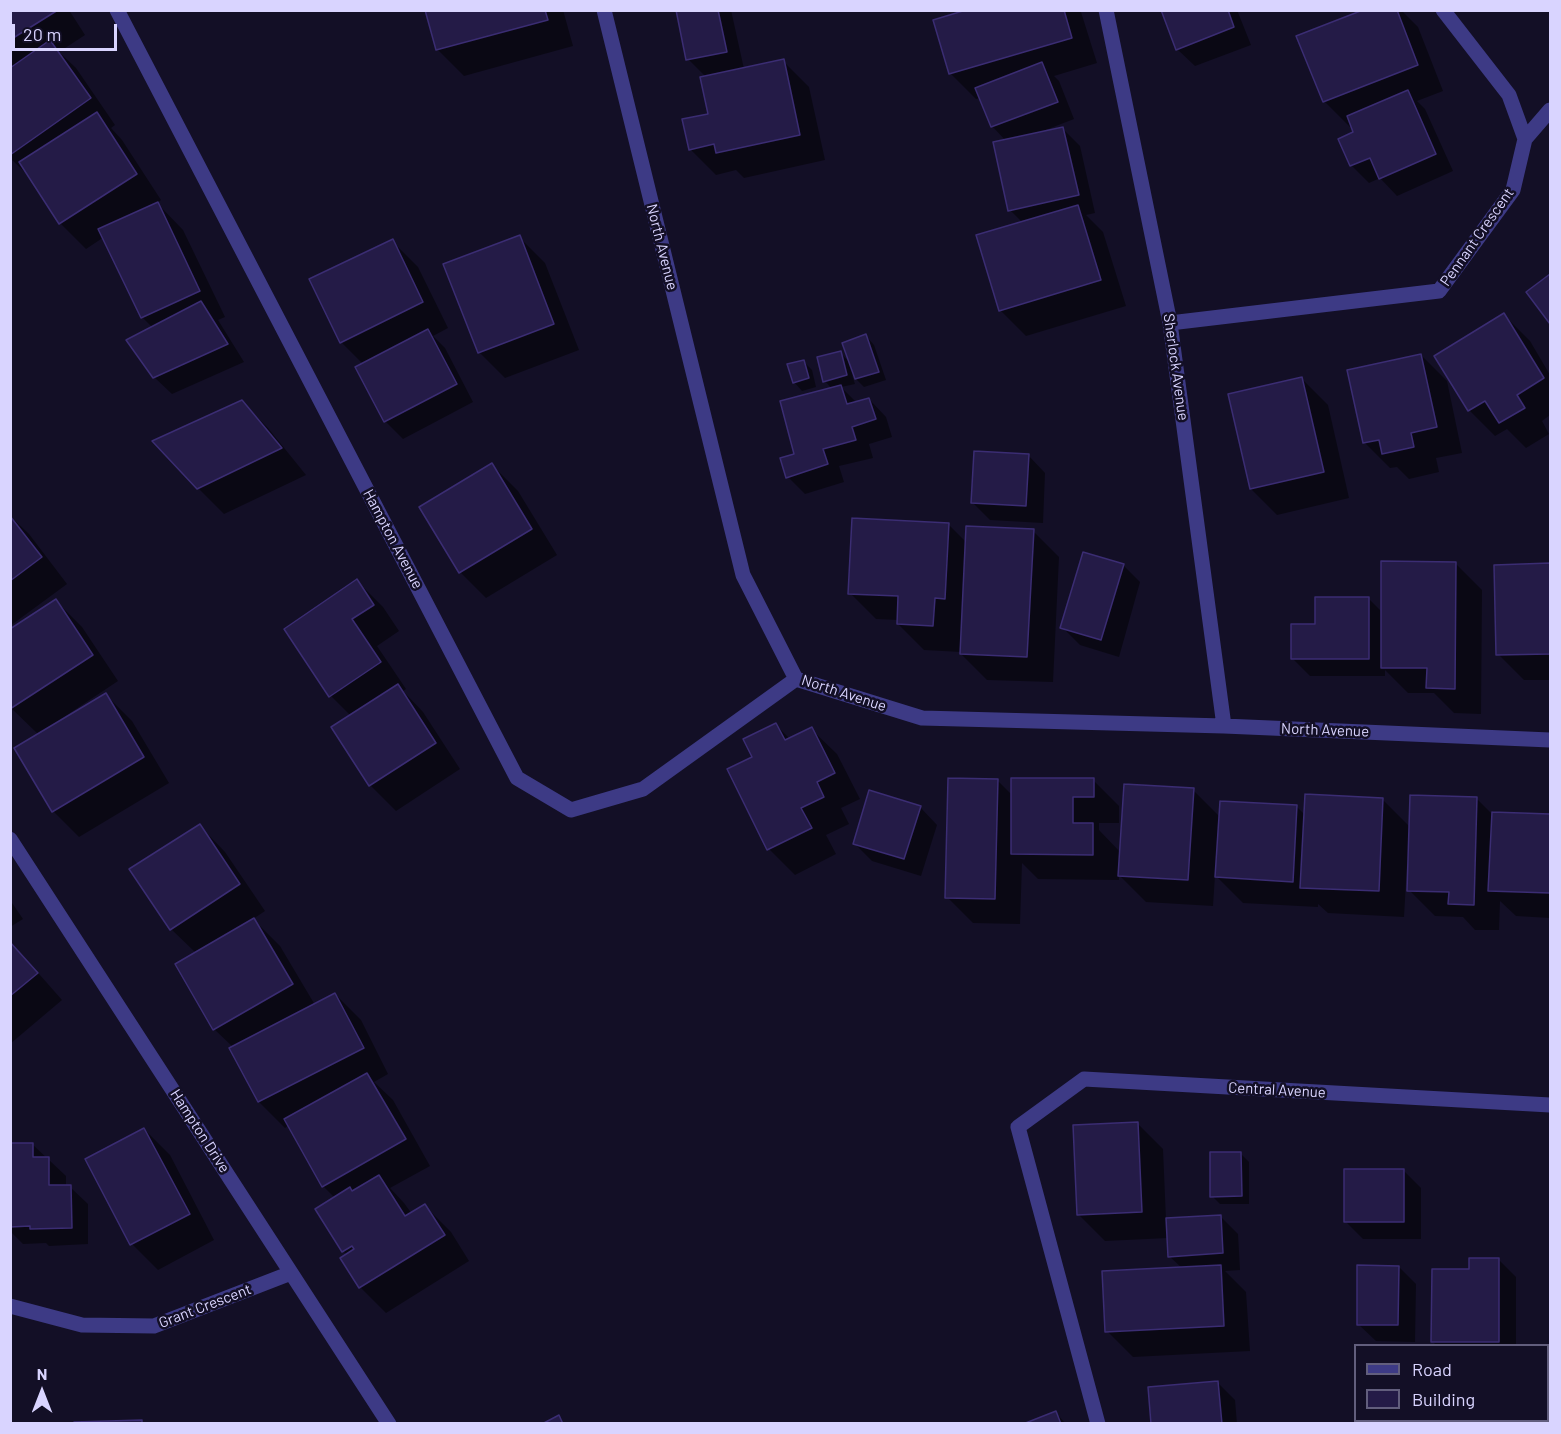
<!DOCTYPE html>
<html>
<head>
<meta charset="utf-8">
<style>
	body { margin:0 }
	#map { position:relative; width:1561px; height:1434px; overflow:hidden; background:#130f26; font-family:Barlow,sans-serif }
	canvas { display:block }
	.frame { position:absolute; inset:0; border:12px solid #d9d4ff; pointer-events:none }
	.legend { position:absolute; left:1354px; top:1344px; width:195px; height:78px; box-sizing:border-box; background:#130f26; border:2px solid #625e7d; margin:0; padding:8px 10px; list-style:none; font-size:18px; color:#d9d4ff }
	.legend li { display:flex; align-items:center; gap:12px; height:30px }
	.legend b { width:30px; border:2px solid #625e7d }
	.north { position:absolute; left:12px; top:1362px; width:60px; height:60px; -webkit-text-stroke:4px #130f26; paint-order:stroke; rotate:0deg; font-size:16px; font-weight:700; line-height:24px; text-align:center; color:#d9d4ff }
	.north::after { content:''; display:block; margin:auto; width:21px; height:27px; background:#d9d4ff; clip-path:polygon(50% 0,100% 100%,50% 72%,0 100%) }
	.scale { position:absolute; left:12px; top:24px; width:105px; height:27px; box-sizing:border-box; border:3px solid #d9d4ff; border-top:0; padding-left:8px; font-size:18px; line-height:21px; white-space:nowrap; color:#d9d4ff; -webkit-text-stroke:4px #130f26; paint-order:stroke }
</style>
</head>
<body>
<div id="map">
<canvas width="1561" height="1434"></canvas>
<div class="frame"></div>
<ul class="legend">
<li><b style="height:8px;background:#3d3a85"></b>Road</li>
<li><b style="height:16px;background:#241b47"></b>Building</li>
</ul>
<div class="north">N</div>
<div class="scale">20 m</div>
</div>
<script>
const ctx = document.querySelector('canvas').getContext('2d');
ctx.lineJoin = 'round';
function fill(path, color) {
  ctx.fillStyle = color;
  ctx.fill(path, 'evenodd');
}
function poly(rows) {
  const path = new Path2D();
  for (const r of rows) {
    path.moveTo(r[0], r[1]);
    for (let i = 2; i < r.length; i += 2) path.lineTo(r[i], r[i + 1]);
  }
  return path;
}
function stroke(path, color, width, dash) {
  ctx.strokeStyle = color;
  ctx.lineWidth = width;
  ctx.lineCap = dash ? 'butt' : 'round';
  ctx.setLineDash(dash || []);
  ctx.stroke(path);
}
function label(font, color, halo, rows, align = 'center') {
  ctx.font = font + ' Barlow,sans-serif';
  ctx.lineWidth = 5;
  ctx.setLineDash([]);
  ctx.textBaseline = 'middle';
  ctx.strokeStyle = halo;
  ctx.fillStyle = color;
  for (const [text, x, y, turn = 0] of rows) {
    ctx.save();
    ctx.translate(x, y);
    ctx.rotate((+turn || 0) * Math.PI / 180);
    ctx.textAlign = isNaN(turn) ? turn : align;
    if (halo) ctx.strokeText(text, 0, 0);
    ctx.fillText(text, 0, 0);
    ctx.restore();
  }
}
fill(poly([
	[10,10,69,10,85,35,59,52,76,68,115,125,111,128,122,140,161,200,157,203,183,230,225,317,218,320,244,362,172,394,154,377,153,328,142,317,104,237,86,249,60,223,31,178,10,158],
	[427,10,563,10,573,46,464,76,438,50],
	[677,10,731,10,744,69,783,61,809,87,825,160,744,178,736,170,716,175,690,149,710,115,706,77,688,59],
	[972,10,1080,10,1081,12,1097,63,1054,76,1059,81,1074,119,1043,131,1043,133,1063,129,1080,146,1095,213,1086,215,1103,232,1126,306,1026,336,1000,310,1023,223,1010,210,1006,141,992,126,981,98,976,99,950,73],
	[1162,10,1237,10,1251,45,1195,66,1177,49],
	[1367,10,1401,10,1418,27,1443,91,1417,101,1425,109,1453,171,1397,196,1380,178,1369,183,1351,165,1355,132,1353,126,1350,127,1324,101],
	[519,237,545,263,579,350,505,378,479,352],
	[392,241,418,267,448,328,433,336,445,348,473,402,403,439,385,421,357,367,363,364,341,342],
	[1550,276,1550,322,1528,293],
	[1504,315,1530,341,1550,375,1550,415,1542,421,1549,434,1526,448,1507,429,1495,436,1469,410],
	[866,336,874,345,886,380,864,387,852,375,855,384,841,387,857,403,869,399,886,417,892,437,869,444,873,458,839,466,844,482,805,494,788,477,796,455,832,389,825,381,840,353,851,363],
	[1421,355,1447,381,1462,453,1436,458,1439,472,1409,479,1397,467,1390,468,1364,442],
	[803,361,812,370,816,387,802,391,794,382],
	[1302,379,1328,405,1349,498,1277,515,1251,489],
	[242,402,268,428,306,475,224,514,198,488],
	[1028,455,1045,473,1043,523,990,520,973,503],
	[492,465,518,491,557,555,486,598,460,572],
	[10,516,29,534,67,584,10,626],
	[948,524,967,543,1033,531,1059,557,1053,682,987,680,961,654,961,652,924,650,898,624,898,620,876,619,850,593],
	[1456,564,1482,590,1481,714,1454,713,1434,693,1408,693,1385,670,1385,676,1310,676,1293,659,1368,598,1383,613],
	[1123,565,1140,582,1119,657,1080,645,1062,627],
	[1550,565,1550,680,1524,680,1498,654,1496,566],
	[357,581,383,607,399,631,377,646,406,689,403,691,423,712,460,769,396,811,370,785,351,716,331,696],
	[56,601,82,627,118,681,52,725,53,727,106,695,132,721,169,783,79,837,53,811,39,735,10,707],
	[775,724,790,739,811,729,837,754,860,799,841,808,849,824,826,835,836,854,795,875,769,849,754,758],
	[997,780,1013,796,1093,780,1119,806,1119,823,1099,823,1099,830,1121,853,1193,790,1220,817,1296,806,1305,815,1382,799,1411,828,1476,798,1492,814,1550,816,1550,918,1516,916,1500,901,1499,930,1475,930,1463,917,1435,916,1409,890,1409,864,1407,864,1404,917,1328,913,1318,904,1318,907,1243,903,1215,875,1213,906,1146,902,1119,875,1119,880,1038,879,1022,863,1020,924,973,923,947,897],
	[920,807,937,825,921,876,872,861,855,844],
	[200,826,225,852,265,911,253,919,280,946,315,1005,335,994,361,1020,388,1074,374,1082,393,1100,430,1166,390,1188,404,1203,412,1214,425,1206,451,1232,469,1261,386,1313,360,1287,347,1255,343,1251,335,1198,323,1186,289,1125,285,1128,259,1102,231,1048,233,1047,214,1029,196,953,171,929],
	[10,900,23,919,10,927],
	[10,941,62,1000,10,1044],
	[1137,1123,1163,1149,1166,1220,1220,1216,1238,1234,1240,1270,1225,1271,1246,1292,1250,1351,1133,1357,1107,1331,1182,1268,1169,1256,1168,1238,1105,1241,1079,1215],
	[144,1129,170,1155,214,1240,158,1270,132,1244,87,1159],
	[32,1144,66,1176,66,1187,70,1187,88,1204,88,1244,49,1246,46,1243,23,1244,10,1231,10,1145],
	[1240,1153,1249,1162,1249,1204,1220,1204,1212,1196],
	[1404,1171,1421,1188,1421,1239,1363,1239,1345,1221],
	[1498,1259,1516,1277,1516,1346,1437,1346,1433,1342],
	[1399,1267,1416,1284,1415,1342,1376,1341,1358,1324],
	[1218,1383,1235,1400,1237,1424,1152,1424],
	[1056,1413,1066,1424,1027,1424],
	[1370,1420,1407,1420,1410,1424,1369,1424]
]), '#0007');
const building = poly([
	[10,10,58,10,10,40,10,10],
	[425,10,545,10,548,20,436,50,425,10],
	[676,10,718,10,727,52,686,60,676,10],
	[966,10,1064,10,1072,38,949,74,933,20,966,10],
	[1161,10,1228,10,1234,27,1176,50,1161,10],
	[1363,10,1397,10,1418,65,1323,102,1296,36,1363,10],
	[50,40,91,98,10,155,10,68,50,40],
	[784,59,800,135,716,153,714,144,689,150,682,119,708,114,700,77,784,59],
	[1042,62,1058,102,991,127,975,88,1042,62],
	[1408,90,1436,154,1379,179,1370,158,1350,166,1338,139,1353,132,1347,116,1408,90],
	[97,112,137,174,59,224,19,162,97,112],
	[1063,127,1079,195,1008,211,993,142,1063,127],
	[158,202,200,291,141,318,98,229,158,202],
	[1078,205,1101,280,999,311,976,235,1078,205],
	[520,235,554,324,478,353,443,264,520,235],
	[393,239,423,302,340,343,309,279,393,239],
	[1550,274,1550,324,1526,292,1550,274],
	[201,301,228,344,153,378,126,340,201,301],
	[1504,313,1544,378,1517,395,1525,408,1499,423,1485,401,1468,411,1434,356,1504,313],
	[428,329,457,384,384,422,355,367,428,329],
	[866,334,879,372,855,379,842,343,866,334],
	[841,351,847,375,823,382,817,357,841,351],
	[1421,354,1437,427,1411,433,1414,447,1382,454,1379,440,1363,443,1347,370,1421,354],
	[804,360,809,378,793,383,787,364,804,360],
	[1302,377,1324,472,1250,489,1228,394,1302,377],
	[841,385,847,404,869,398,876,419,852,427,856,440,823,449,828,464,786,478,780,458,794,454,780,401,841,385],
	[242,400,282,448,197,489,152,441,242,400],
	[974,451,1029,454,1026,506,971,503,974,451],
	[492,463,532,529,459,573,419,507,492,463],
	[10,516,42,557,10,581,10,516],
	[852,518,949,523,945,599,935,598,933,626,897,624,898,596,848,594,852,518],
	[966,526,1034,529,1027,657,960,654,966,526],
	[1083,552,1124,564,1101,640,1060,628,1083,552],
	[1381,561,1456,562,1455,689,1426,688,1427,668,1381,668,1381,561],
	[1550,563,1550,654,1496,655,1494,565,1550,563],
	[357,579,374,605,352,619,381,662,329,697,284,629,357,579],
	[1315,597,1369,597,1369,659,1291,659,1291,624,1315,624,1315,597],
	[56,599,93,655,10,709,10,629,56,599],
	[398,684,436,743,369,786,331,727,398,684],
	[106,693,144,757,52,812,14,748,106,693],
	[776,723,785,740,812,727,835,773,817,782,824,797,801,808,812,828,767,850,727,769,752,757,743,739,776,723],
	[948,778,998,779,995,899,945,898,948,778],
	[1011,778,1094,778,1094,797,1073,797,1073,823,1093,823,1093,855,1011,854,1011,778],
	[1124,784,1194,788,1188,880,1118,876,1124,784],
	[869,790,921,806,904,859,853,844,869,790],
	[1305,794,1383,798,1379,891,1300,888,1305,794],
	[1410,795,1477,797,1474,905,1448,904,1449,892,1407,891,1410,795],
	[1220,801,1297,805,1293,882,1215,877,1220,801],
	[1492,812,1550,814,1550,893,1488,891,1492,812],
	[200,824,240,884,170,930,129,869,200,824],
	[254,918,293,984,213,1030,175,964,254,918],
	[10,942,38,973,10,996,10,942],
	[335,993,364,1048,258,1102,229,1048,335,993],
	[367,1073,406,1139,322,1187,284,1119,367,1073],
	[1138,1122,1142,1212,1077,1215,1073,1125,1138,1122],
	[144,1128,190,1214,130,1245,85,1159,144,1128],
	[10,1143,33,1143,33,1157,49,1157,49,1185,71,1185,72,1228,30,1229,30,1226,10,1227,10,1143],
	[1210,1152,1241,1152,1242,1196,1210,1197,1210,1152],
	[1344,1169,1404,1169,1404,1222,1344,1222,1344,1169],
	[379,1175,405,1216,425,1204,445,1235,359,1288,340,1258,354,1249,352,1246,342,1252,315,1209,350,1187,352,1191,379,1175],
	[1221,1215,1223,1253,1168,1257,1166,1218,1221,1215],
	[1469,1258,1499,1258,1499,1342,1431,1342,1432,1269,1469,1269,1469,1258],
	[1221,1265,1224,1326,1105,1332,1102,1271,1221,1265],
	[1357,1265,1399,1266,1398,1325,1357,1325,1357,1265],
	[1218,1381,1222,1424,1151,1424,1148,1387,1218,1381],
	[1056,1411,1061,1424,1023,1424,1056,1411],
	[559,1415,563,1424,542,1424,559,1415],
	[142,1420,142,1424,74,1424,74,1422,142,1420],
	[1368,1420,1398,1420,1398,1424,1367,1424,1368,1420]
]);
fill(building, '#241b47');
stroke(building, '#3b2d73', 1.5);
stroke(poly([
	[117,10,517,778,571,810,643,789,796,679],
	[604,10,743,575,796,679,922,718,1224,726,1550,740],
	[1106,10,1170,323,1224,726],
	[1525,139,1550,110],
	[1170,323,1439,291,1513,190,1525,139,1509,95,1443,10],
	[10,839,389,1424],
	[10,1306,82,1325,154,1326,291,1273],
	[1098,1424,1018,1127,1084,1079,1550,1105]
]), '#3d3a85', 15);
label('15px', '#d9d4ff', '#130f26', [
	["Pennant Crescent",1477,237,-55],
	["North Avenue",662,247,76],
	["Sherlock Avenue",1176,367,82],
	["Hampton Avenue",393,539,62],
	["North Avenue",844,693,18],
	["North Avenue",1325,730,2],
	["Central Avenue",1277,1090,3],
	["Hampton Drive",200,1131,57],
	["Grant Crescent",205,1306,-21]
]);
</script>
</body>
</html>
